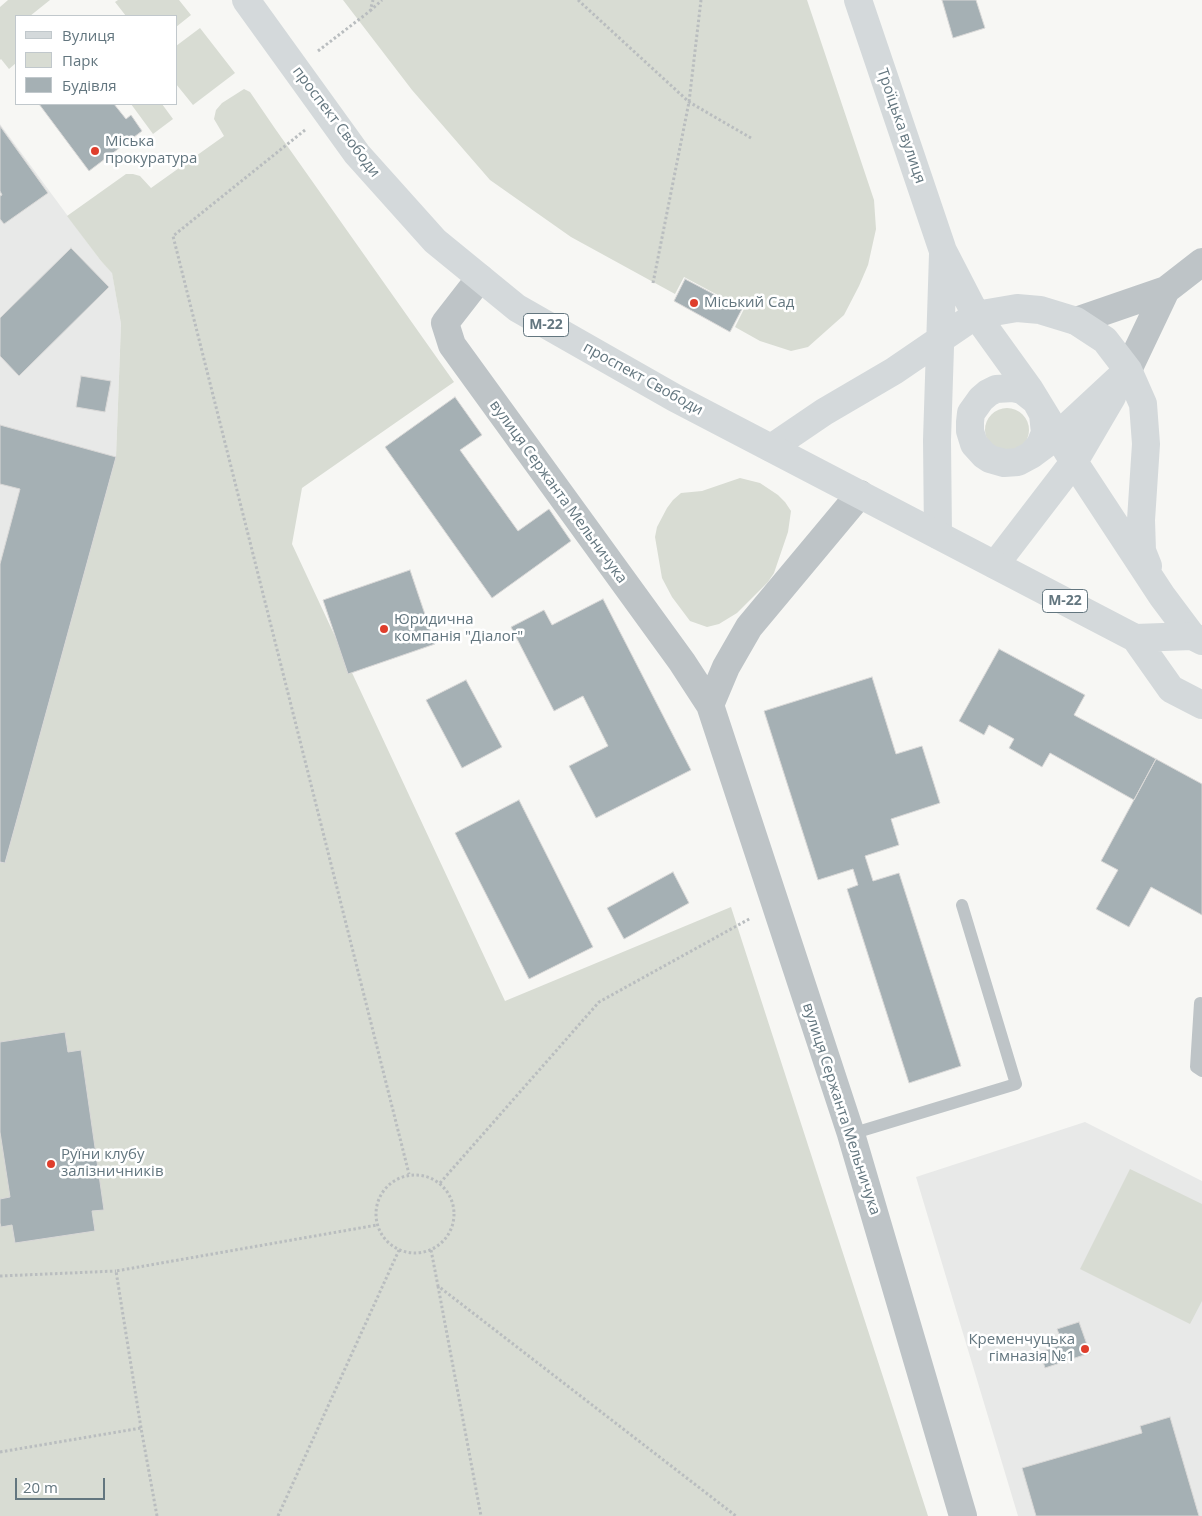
<!DOCTYPE html>
<html>
<head>
<meta charset="utf-8">
<style>
	body { margin:0 }
	#map { position:relative; width:1202px; height:1516px; overflow:hidden; background:#f7f7f4; font-family:"Open Sans",sans-serif }
	canvas { display:block }
	.legend { position:absolute; left:15px; top:15px; width:162px; height:90px; box-sizing:border-box; background:#fff; border:1px solid #c1c8cc; margin:0; padding:6px 9px; list-style:none; font-size:15px; color:#63767f }
	.legend li { display:flex; align-items:center; gap:10px; height:25px }
	.legend b { width:25px; border:1px solid #c1c8cc }
	.scale { position:absolute; left:15px; top:1478px; width:90px; height:22px; box-sizing:border-box; border:2px solid #63767f; border-top:0; padding-left:6px; font-size:15px; line-height:18px; white-space:nowrap; color:#63767f; -webkit-text-stroke:4px #fff; paint-order:stroke }
</style>
</head>
<body>
<div id="map">
<canvas width="1202" height="1516"></canvas>
<ul class="legend">
<li><b style="height:6px;background:#d4d9db"></b>Вулиця</li>
<li><b style="height:14px;background:#d8dcd3"></b>Парк</li>
<li><b style="height:14px;background:#a5b0b4"></b>Будівля</li>
</ul>
<div class="scale">20 m</div>
</div>
<script>
const ctx = document.querySelector('canvas').getContext('2d');
ctx.lineJoin = 'round';
function fill(path, color) {
  ctx.fillStyle = color;
  ctx.fill(path, 'evenodd');
}
function poly(rows) {
  const path = new Path2D();
  for (const r of rows) {
    if (r.length === 3) {
      path.moveTo(r[0] + r[2], r[1]);
      path.arc(r[0], r[1], r[2], 0, 2 * Math.PI);
      continue;
    }
    path.moveTo(r[0], r[1]);
    for (let i = 2; i < r.length; i += 2) path.lineTo(r[i], r[i + 1]);
  }
  return path;
}
function stroke(path, color, width, dash) {
  ctx.strokeStyle = color;
  ctx.lineWidth = width;
  ctx.lineCap = dash ? 'butt' : 'round';
  ctx.setLineDash(dash || []);
  ctx.stroke(path);
}
function label(font, color, halo, rows, align = 'center') {
  ctx.font = font + ' "Open Sans",sans-serif';
  ctx.lineWidth = 5;
  ctx.setLineDash([]);
  ctx.textBaseline = 'middle';
  ctx.strokeStyle = halo;
  ctx.fillStyle = color;
  for (const [text, x, y, turn = 0] of rows) {
    ctx.save();
    ctx.translate(x, y);
    ctx.rotate((+turn || 0) * Math.PI / 180);
    ctx.textAlign = isNaN(turn) ? turn : align;
    if (halo) ctx.strokeText(text, 0, 0);
    ctx.fillText(text, 0, 0);
    ctx.restore();
  }
}
fill(poly([
	[0,124,101,261,112,272,121,324,116,457,5,863,0,863],
	[1085,1122,1202,1181,1202,1516,1018,1516,916,1177]
]), '#e8e9e8');
fill(poly([
	[8,0,50,0,30,16,16,16,16,63,9,69,1,59,0,60,0,7],
	[118,0,179,0,191,15,176,27,176,16,126,16,115,2],
	[343,0,807,0,874,200,876,229,868,265,859,286,844,315,808,347,791,351,760,341,735,327,744,309,684,277,675,294,571,237,490,180,412,90],
	[200,28,235,73,193,105,176,84,176,46],
	[244,89,250,92,276,130,454,382,302,488,292,544,505,1001,731,907,928,1516,0,1516,0,863,5,863,116,457,121,324,112,273,101,261,67,216,126,174,133,174,140,176,151,188,224,136,214,119,216,110,222,103],
	[131,104,162,104,173,119,153,134],
	[1007,430,22],
	[740,478,760,483,778,495,785,502,791,511,788,532,774,573,768,582,737,613,719,624,707,627,690,621,672,597,662,578,655,537,657,527,667,508,673,500,681,493,702,491],
	[1130,1169,1202,1204,1202,1301,1190,1324,1080,1269]
]), '#d8dcd3');
const building = poly([
	[942,0,976,0,985,28,953,38,942,0],
	[39,104,114,104,126,119,131,115,142,131,89,171,39,104],
	[0,126,48,193,4,224,0,219,0,196,2,195,0,191,0,126],
	[71,248,109,287,19,376,0,356,0,318,71,248],
	[685,279,742,309,730,332,674,301,685,279],
	[81,376,111,381,105,412,76,407,81,376],
	[455,397,482,435,460,450,518,531,549,509,571,541,492,598,385,447,455,397],
	[0,425,116,457,5,863,0,862,0,564,20,489,0,484,0,425],
	[410,570,435,644,348,674,323,600,410,570],
	[603,599,691,770,596,818,569,766,608,746,583,696,554,711,511,627,544,610,552,625,603,599],
	[999,649,1085,695,1074,715,1156,759,1134,800,1050,753,1042,767,1009,748,1014,739,989,725,984,735,959,721,999,649],
	[872,677,896,754,922,746,940,803,891,819,899,845,865,856,873,881,899,873,961,1066,909,1083,847,889,858,885,853,869,818,880,764,711,872,677],
	[466,680,502,747,462,768,426,700,466,680],
	[1156,759,1202,784,1202,915,1151,887,1129,927,1096,909,1118,870,1101,861,1156,759],
	[519,800,593,947,529,979,455,833,519,800],
	[673,872,689,903,624,939,607,908,673,872],
	[65,1032,68,1052,81,1050,104,1210,92,1211,95,1231,15,1243,12,1225,1,1227,0,1223,0,1199,10,1197,0,1132,0,1042,65,1032],
	[1079,1322,1090,1353,1045,1368,1040,1352,1063,1344,1057,1329,1079,1322],
	[1170,1417,1199,1516,1036,1516,1022,1468,1142,1433,1140,1426,1170,1417]
]);
fill(building, '#a5b0b4');
stroke(building, '#d9d8d7', 1);
stroke(poly([
	[578,0,689,102,751,138],
	[370,11,382,0],
	[318,51,370,11,373,0],
	[305,130,173,236,409,1174],
	[653,283,689,102,701,0],
	[415,1214,39],
	[440,1183,599,1002,751,918],
	[431,1250,438,1286,736,1516],
	[0,1276,116,1271],
	[438,1286,481,1516],
	[141,1428,116,1271,377,1225],
	[0,1452,141,1428,157,1516],
	[278,1516,399,1250]
]), '#b9bdbf', 3, [2.5, 2.5]);
stroke(poly([
	[1200,1003,1196,1067,1202,1071],
	[851,1134,1016,1084,962,905]
]), '#bec4c7', 12);
stroke(poly([
	[480,278,445,323,452,345,682,662,710,705,851,1134,963,1516],
	[1076,321,1166,290,1202,262],
	[1128,370,1166,290],
	[710,705,726,667,749,627,860,494]
]), '#bec4c7', 28);
stroke(poly([
	[858,0,943,251,976,315,1030,390,1074,462,1162,596,1192,636],
	[771,448,824,412,894,371,976,315,1017,308,1040,310,1076,321,1105,340,1128,370,1143,404,1146,444,1141,520,1142,551,1148,566],
	[1031,455,1040,445,1045,433,1043,414,1036,401,1022,390,1013,388,996,389,988,393,981,399,971,413,970,422,970,431,974,444,984,455,990,459,1004,463,1018,462,1031,455,1058,435,1128,370],
	[938,535,937,440,943,254],
	[995,565,1074,462,1112,397]
]), '#d4d9db', 28);
stroke(poly([
	[246,0,357,154,435,241,517,308,675,398,1135,638,1171,689,1202,705],
	[1135,638,1192,636,1202,641]
]), '#d4d9db', 28);
for (const [x, y, r, color] of [
	[95,151,5,"#df3e2c"],
	[694,303,5,"#df3e2c"],
	[384,629,5,"#df3e2c"],
	[51,1164,5,"#df3e2c"],
	[1085,1349,5,"#df3e2c"]
]) {
  const dot = new Path2D();
  dot.arc(x, y, r, 0, 2 * Math.PI);
  ctx.fillStyle = color;
  ctx.fill(dot);
  stroke(dot, '#fff', 2);
}
for (const [x, y, w] of [
	[546,325,45],
	[1065,601,45]
]) {
  const box = new Path2D();
  box.roundRect(x - w / 2, y - 11.5, w, 23, 4);
  ctx.fillStyle = '#fff';
  ctx.fill(box);
  stroke(box, '#63767f', 1);
}
label('bold 14px', '#63767f', null, [
	["М-22",546,325],
	["М-22",1065,601]
]);
label('15px', '#63767f', '#fff', [
	["проспект Свободи",336,122,53],
	["Троїцька вулиця",901,126,71],
	["проспект Свободи",643,379,29],
	["вулиця Сержанта Мельничука",558,492,54],
	["вулиця Сержанта Мельничука",841,1109,72]
]);
label('15px', '#63767f', '#fff', [
	["Міська",105,142],
	["прокуратура",105,159],
	["Міський Сад",704,303],
	["Юридична",394,620],
	["компанія \"Діалог\"",394,637],
	["Руїни клубу",61,1155],
	["залізничників",61,1172],
	["Кременчуцька",1075,1340,"right"],
	["гімназія №1",1075,1357,"right"]
], 'left');
</script>
</body>
</html>
